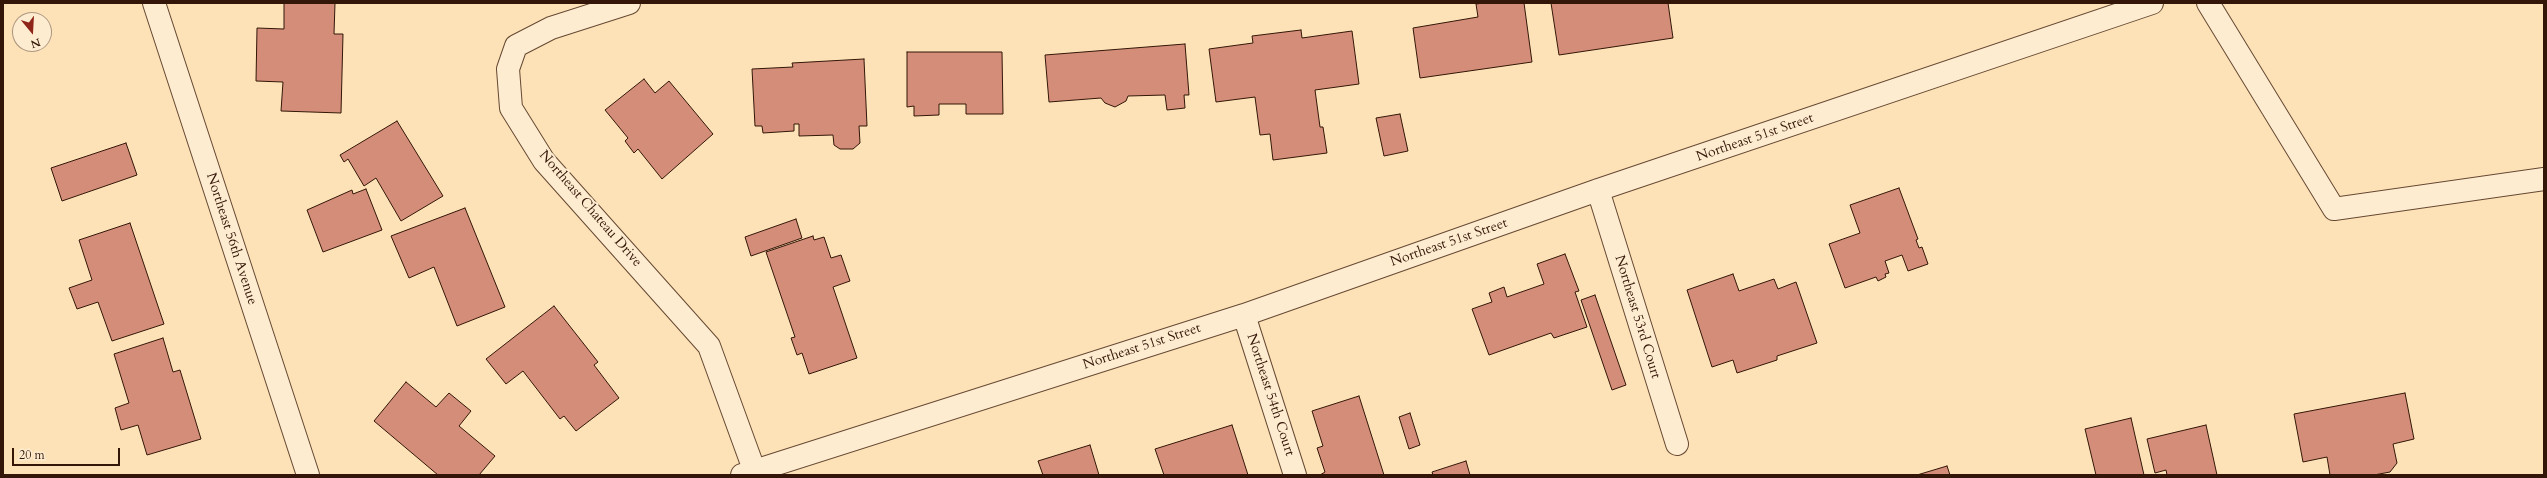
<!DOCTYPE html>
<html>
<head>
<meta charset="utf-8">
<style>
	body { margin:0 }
	#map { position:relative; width:2547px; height:478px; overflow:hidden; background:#fde2b7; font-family:Cardo,serif }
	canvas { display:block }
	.frame { position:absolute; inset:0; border:4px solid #331607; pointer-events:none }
	.north { position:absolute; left:12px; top:12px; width:40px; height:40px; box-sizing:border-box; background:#feecd0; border:1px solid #ad9680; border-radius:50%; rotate:162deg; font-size:11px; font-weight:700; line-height:16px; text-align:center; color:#331607 }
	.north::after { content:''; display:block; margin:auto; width:14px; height:18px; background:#8f2418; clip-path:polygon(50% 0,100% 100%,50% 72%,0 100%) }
	.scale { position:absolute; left:12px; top:448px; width:108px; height:18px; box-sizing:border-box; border:2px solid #331607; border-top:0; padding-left:5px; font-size:12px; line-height:14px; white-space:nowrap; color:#331607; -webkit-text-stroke:3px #feecd0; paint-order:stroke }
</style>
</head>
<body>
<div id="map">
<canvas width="2547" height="478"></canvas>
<div class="frame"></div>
<div class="north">N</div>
<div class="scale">20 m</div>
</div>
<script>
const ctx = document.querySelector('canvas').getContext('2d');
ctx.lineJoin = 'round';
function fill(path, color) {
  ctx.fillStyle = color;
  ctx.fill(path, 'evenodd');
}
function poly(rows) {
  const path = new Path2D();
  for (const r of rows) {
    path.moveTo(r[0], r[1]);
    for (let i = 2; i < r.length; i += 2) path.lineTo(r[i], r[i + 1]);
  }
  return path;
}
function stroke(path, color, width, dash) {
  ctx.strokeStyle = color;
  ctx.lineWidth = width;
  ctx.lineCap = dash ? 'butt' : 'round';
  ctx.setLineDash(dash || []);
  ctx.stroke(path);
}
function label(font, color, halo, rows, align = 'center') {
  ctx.font = font + ' Cardo,serif';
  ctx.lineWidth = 4;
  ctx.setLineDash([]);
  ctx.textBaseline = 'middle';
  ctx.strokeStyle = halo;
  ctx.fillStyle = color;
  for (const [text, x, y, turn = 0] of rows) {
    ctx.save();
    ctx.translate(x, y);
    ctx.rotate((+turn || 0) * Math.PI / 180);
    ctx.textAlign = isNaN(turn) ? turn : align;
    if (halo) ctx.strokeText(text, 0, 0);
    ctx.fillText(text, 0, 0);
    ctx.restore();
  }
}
const building = poly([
	[284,3,335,3,334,34,343,34,341,113,281,111,283,82,256,81,257,28,284,29,284,3],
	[1483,3,1524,3,1532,62,1420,78,1413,28,1478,17,1476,4,1483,3],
	[1551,3,1668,3,1673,38,1559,55,1551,3],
	[1301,30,1302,38,1352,31,1359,84,1315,90,1320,127,1323,127,1327,153,1273,160,1270,134,1260,135,1255,97,1216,102,1209,49,1253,43,1252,36,1301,30],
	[1185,44,1189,95,1184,95,1185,108,1167,110,1165,95,1128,96,1126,101,1115,107,1105,103,1101,98,1049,102,1045,55,1185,44],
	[907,52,1002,52,1003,114,966,114,966,104,939,104,939,115,914,116,914,106,907,107,907,52],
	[864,59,867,126,859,126,860,143,853,149,840,149,834,145,833,135,799,136,799,124,794,124,794,131,763,133,762,126,755,126,752,69,793,67,792,63,864,59],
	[644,79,655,93,669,81,713,134,662,179,638,149,634,153,625,141,628,138,605,110,644,79],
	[1400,114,1408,151,1384,156,1376,118,1400,114],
	[397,121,443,196,401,221,376,178,364,186,348,159,344,162,340,155,397,121],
	[126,143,137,175,62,201,51,168,126,143],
	[1899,188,1918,239,1916,240,1919,248,1922,247,1928,264,1908,271,1902,255,1885,261,1889,273,1885,274,1886,277,1878,281,1876,277,1845,288,1829,244,1860,233,1850,205,1899,188],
	[366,189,382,230,323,252,307,210,352,190,353,194,366,189],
	[465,208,505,307,457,326,434,267,409,278,391,236,465,208],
	[796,219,802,238,751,256,745,237,796,219],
	[130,223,164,324,112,341,98,302,77,309,69,288,92,280,79,240,130,223],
	[813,236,814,240,824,237,831,258,841,255,850,281,833,287,857,358,809,374,802,353,797,355,791,338,795,337,766,252,813,236],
	[1565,254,1579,291,1575,292,1587,327,1554,338,1551,333,1489,355,1472,309,1492,302,1489,293,1504,287,1507,297,1544,284,1537,264,1565,254],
	[1733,274,1739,291,1774,279,1778,289,1796,282,1817,343,1777,356,1777,360,1737,373,1733,360,1712,367,1687,290,1733,274],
	[1595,295,1626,385,1612,390,1581,300,1595,295],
	[554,306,598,362,594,365,619,398,576,431,564,416,560,419,523,371,506,384,486,359,554,306],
	[163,338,173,372,180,370,201,439,147,455,138,425,121,430,115,408,129,403,114,354,163,338],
	[406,382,436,407,449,393,471,411,459,426,495,456,479,475,438,475,374,421,406,382],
	[2405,393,2414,439,2393,444,2397,463,2390,472,2374,475,2330,475,2327,457,2303,462,2294,414,2405,393],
	[1359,396,1384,475,1320,475,1325,472,1317,448,1323,446,1312,411,1359,396],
	[1410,413,1420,445,1409,449,1399,417,1410,413],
	[2131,418,2144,475,2096,475,2085,429,2131,418],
	[1232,425,1248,475,1164,475,1155,449,1232,425],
	[2206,425,2217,475,2167,475,2166,470,2155,473,2147,439,2206,425],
	[1090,445,1099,475,1043,475,1038,461,1090,445],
	[1466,461,1470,475,1433,475,1432,472,1466,461],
	[1947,466,1950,475,1917,475,1947,466]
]);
fill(building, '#d48d79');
stroke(building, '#331607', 1);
const minor = poly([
	[154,3,308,475],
	[629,3,551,28,516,46,508,69,511,108,544,161,709,346,756,475],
	[2208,3,2334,209,2544,179],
	[1598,190,1677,444],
	[1244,315,1295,475],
	[742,475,1244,315,1598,190,2152,3]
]);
stroke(minor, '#664933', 24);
stroke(minor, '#feecd0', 22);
label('14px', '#331607', '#feecd0', [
	["Northeast 51st Street",1755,138,-19],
	["Northeast Chateau Drive",590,209,49],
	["Northeast 56th Avenue",231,239,72],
	["Northeast 51st Street",1449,243,-19],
	["Northeast 53rd Court",1637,317,73],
	["Northeast 51st Street",1142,347,-18],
	["Northeast 54th Court",1270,395,72]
]);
</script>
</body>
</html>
